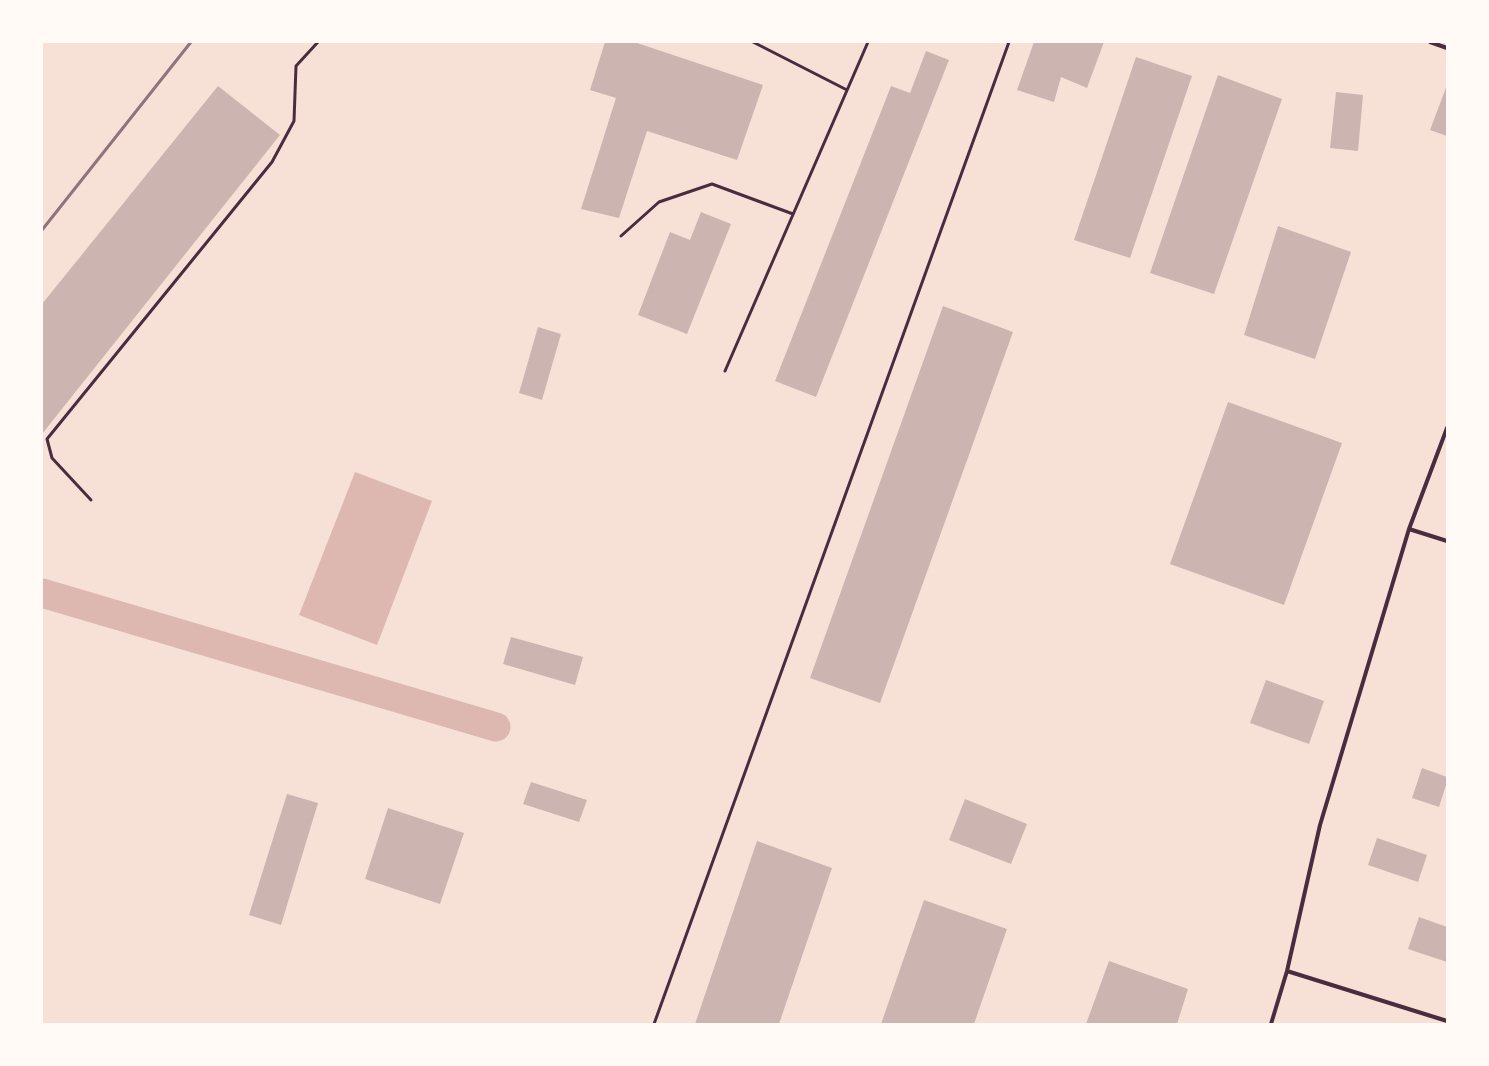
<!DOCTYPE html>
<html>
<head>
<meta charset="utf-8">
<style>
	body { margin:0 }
	#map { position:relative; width:1489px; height:1066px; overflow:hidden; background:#f7e1d7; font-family:Arial,sans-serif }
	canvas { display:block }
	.frame { position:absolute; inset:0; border:43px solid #fffaf5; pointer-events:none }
</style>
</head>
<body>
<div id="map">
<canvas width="1489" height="1066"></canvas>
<div class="frame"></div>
</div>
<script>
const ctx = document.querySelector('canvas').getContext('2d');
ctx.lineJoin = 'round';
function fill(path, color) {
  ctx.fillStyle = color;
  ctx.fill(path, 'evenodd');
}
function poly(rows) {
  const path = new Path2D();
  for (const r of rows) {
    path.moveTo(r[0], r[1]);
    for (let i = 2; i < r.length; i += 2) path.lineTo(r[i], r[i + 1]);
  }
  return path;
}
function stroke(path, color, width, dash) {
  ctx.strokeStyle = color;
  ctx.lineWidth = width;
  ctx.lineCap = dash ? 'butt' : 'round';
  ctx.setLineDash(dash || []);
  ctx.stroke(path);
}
fill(poly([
	[355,472,432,501,377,645,299,615]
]), '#dcb8b0');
stroke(poly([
	[42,593,496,727]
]), '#dcb8b0', 29);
fill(poly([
	[605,42,634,42,763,85,737,160,647,131,619,218,581,209,616,98,590,90],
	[1034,42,1104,42,1087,88,1061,77,1054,102,1017,90],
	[926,51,949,60,816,397,775,381,891,86,910,93],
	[1136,57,1192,76,1130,258,1074,240],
	[1218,75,1282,99,1214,294,1150,273],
	[1447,85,1447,136,1430,130],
	[218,86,280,135,42,434,42,304],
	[1336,92,1363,95,1358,151,1330,148],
	[701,212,731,224,687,334,638,315,670,232,690,240],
	[1278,226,1351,252,1315,359,1244,335],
	[943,306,1013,332,880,703,810,678],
	[538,327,561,334,542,400,519,393],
	[1228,402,1342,443,1284,605,1170,564],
	[511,637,583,657,575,685,503,664],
	[1266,680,1324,701,1309,744,1250,723],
	[1422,768,1447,777,1447,782,1439,807,1412,798],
	[531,782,587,800,579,822,523,804],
	[287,794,318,803,281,925,249,915],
	[965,799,1027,824,1011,864,949,840],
	[388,808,464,833,440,904,365,879],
	[1377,838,1427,855,1418,882,1368,865],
	[757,841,832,868,779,1024,695,1024],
	[924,900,1007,929,974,1024,881,1024],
	[1419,917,1447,927,1447,962,1408,949],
	[1109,961,1188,989,1177,1024,1086,1024]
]), '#ccb4b1');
stroke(poly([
	[753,42,847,90],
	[621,236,659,202,712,184,793,214],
	[725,371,868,42],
	[91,500,52,458,47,439,272,162,294,121,296,66,318,42],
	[654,1024,1009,42]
]), '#4a2c40', 3);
stroke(poly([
	[1430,42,1447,48],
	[1409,529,1447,541],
	[1287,971,1447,1021],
	[1271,1024,1287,971,1320,825,1409,529,1447,428]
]), '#4a2c40', 4);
stroke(poly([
	[42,230,191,42]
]), '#8f747c', 3);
</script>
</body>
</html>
